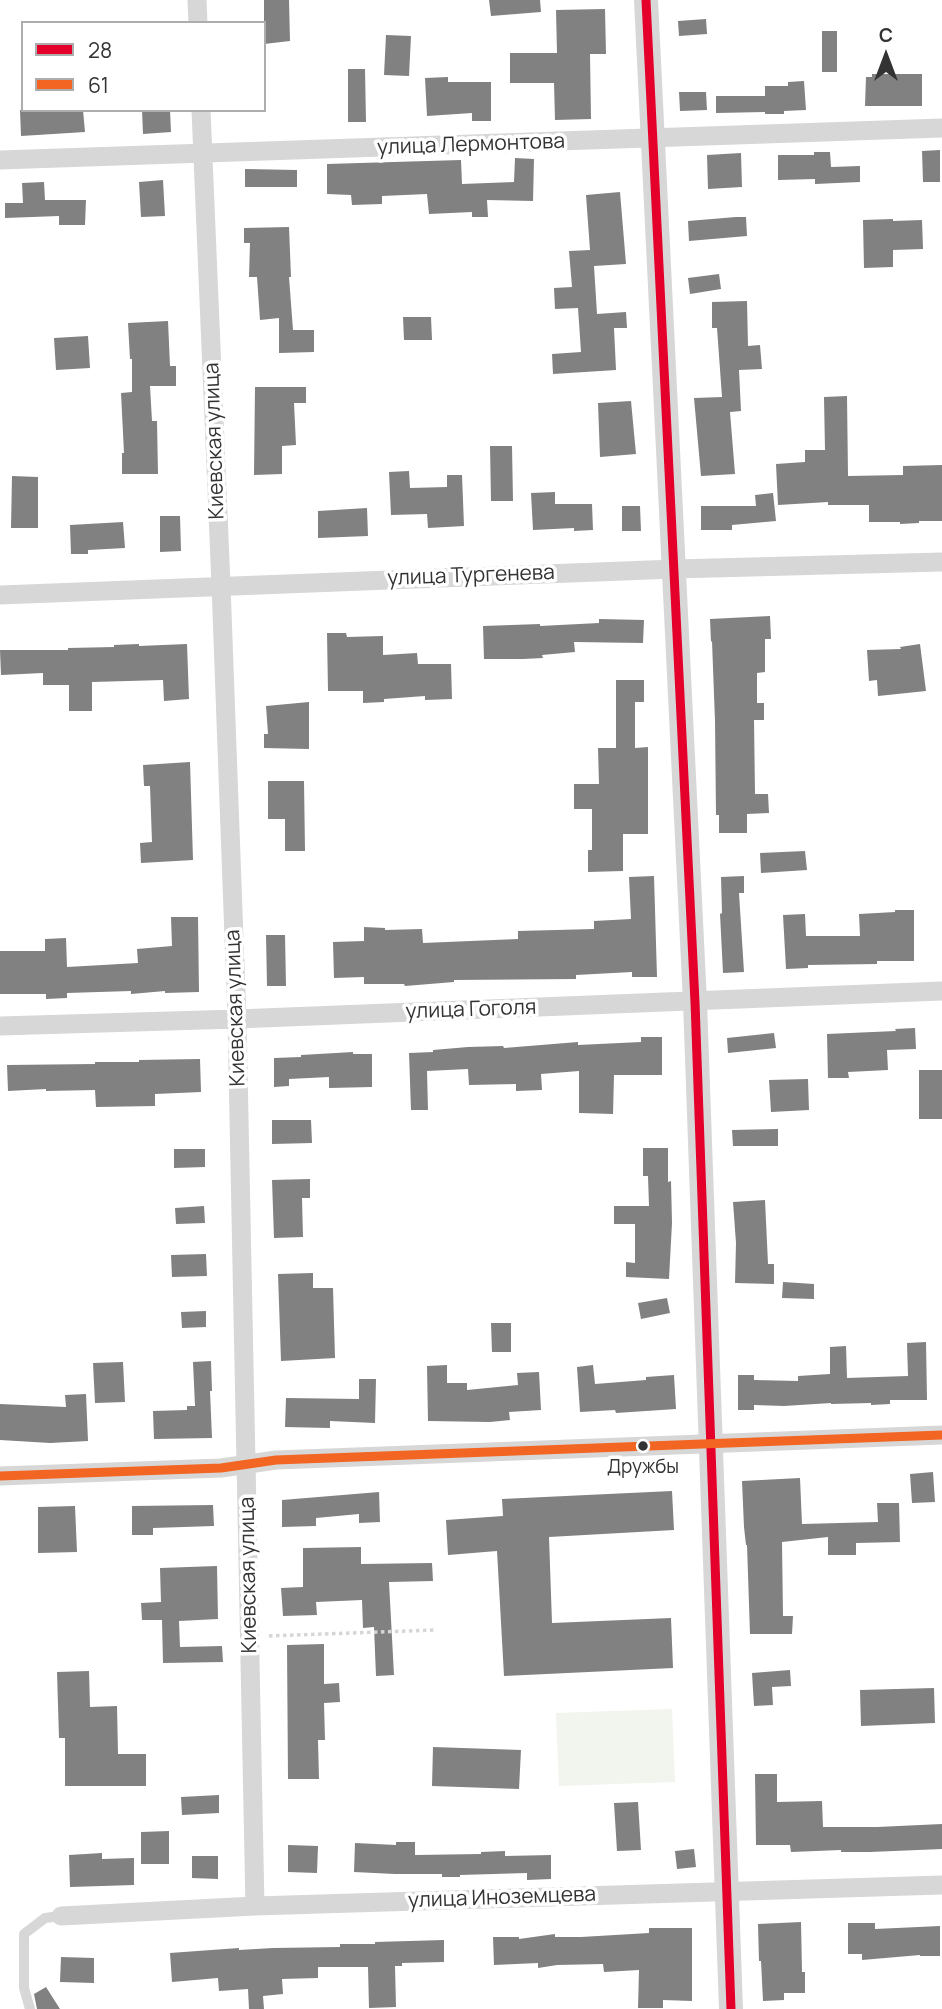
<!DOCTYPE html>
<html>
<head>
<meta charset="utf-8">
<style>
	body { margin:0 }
	#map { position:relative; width:942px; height:2009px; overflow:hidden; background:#fff; font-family:Manrope,sans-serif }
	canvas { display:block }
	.legend { position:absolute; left:21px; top:21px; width:245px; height:91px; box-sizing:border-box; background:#fff; border:2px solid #adadad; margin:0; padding:9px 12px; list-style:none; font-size:21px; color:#333 }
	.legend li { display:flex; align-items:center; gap:14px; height:35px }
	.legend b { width:35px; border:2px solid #adadad }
	.north { position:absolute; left:851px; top:21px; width:70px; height:70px; -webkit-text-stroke:5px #fff; paint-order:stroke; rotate:0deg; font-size:19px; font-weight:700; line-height:28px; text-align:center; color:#333 }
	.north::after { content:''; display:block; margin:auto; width:24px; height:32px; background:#333; clip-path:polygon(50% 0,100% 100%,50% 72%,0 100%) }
</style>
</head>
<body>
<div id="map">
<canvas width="942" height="2009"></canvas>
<ul class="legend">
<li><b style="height:9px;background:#e4002b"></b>28</li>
<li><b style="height:9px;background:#f26522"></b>61</li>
</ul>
<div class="north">С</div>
</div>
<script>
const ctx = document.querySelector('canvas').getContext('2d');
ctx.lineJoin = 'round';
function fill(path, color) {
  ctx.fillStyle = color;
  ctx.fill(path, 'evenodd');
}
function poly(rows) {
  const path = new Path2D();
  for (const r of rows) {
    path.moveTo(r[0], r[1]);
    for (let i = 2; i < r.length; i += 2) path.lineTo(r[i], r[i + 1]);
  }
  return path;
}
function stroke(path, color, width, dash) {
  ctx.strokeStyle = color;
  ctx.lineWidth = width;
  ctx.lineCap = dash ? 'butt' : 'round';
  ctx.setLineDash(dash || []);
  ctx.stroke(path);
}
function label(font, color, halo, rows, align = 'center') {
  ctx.font = font + ' Manrope,sans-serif';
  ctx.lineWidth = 7;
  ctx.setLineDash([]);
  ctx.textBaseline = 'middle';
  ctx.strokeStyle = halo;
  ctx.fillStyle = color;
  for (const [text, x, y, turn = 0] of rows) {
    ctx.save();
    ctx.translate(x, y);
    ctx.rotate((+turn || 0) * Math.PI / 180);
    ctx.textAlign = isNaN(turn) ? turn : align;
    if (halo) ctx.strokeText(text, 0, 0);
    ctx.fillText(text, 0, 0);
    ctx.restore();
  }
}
fill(poly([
	[672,1709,675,1782,559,1786,556,1713]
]), '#f1f5ed');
fill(poly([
	[264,0,289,0,290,41,264,44],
	[489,0,540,0,541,12,491,16],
	[605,9,606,54,590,54,591,119,555,120,554,83,510,83,510,53,557,53,556,10],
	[706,19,707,34,679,36,678,21],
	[822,31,837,31,837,72,822,72],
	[386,35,411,36,409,76,384,75],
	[348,69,365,69,366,122,348,122],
	[872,74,922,74,922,106,865,106,866,77,872,77],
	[448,77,448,82,491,82,491,121,472,121,472,113,427,116,425,78],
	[804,81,806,110,784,111,784,114,765,114,765,112,716,113,716,96,765,96,765,86,788,86,788,82],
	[679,92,706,92,707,110,680,111],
	[20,110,83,110,85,132,21,136],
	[142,110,170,110,171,132,143,134],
	[940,150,940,182,923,182,922,151],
	[814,152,830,152,831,167,860,166,860,182,815,184,815,179,778,180,778,155,814,155],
	[741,153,742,187,708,189,707,155],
	[515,158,534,159,533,201,487,200,488,217,472,217,472,212,429,214,427,194,382,196,382,204,352,205,351,195,327,194,327,164,461,160,462,184,514,182],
	[245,169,297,170,297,187,245,187],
	[163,180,165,216,141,217,139,182],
	[44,182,45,200,86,200,85,225,59,225,59,216,5,218,5,203,23,203,22,183],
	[620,192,626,264,594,266,597,314,626,312,627,328,614,328,616,370,553,374,552,354,581,352,578,308,555,309,554,288,572,287,569,251,590,250,586,195],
	[736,217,746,217,747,236,689,241,688,221],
	[893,219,893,221,922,220,923,249,893,250,893,267,864,268,863,220],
	[289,227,291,277,289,277,293,330,314,330,314,352,279,353,279,318,260,320,257,277,249,277,250,243,244,243,244,228],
	[719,274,721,289,690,294,688,278],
	[747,301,748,346,760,345,762,369,739,370,741,411,730,412,735,474,701,476,694,398,722,397,717,328,712,328,712,302],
	[403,317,431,317,432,340,404,340],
	[168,321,170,366,176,366,176,386,150,386,152,421,157,421,158,474,122,474,122,453,124,453,121,393,132,392,132,359,130,359,128,323],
	[88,336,90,368,56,370,54,338],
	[255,387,306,387,306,403,294,403,296,445,282,446,282,474,254,475],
	[847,396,848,476,903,475,903,466,942,465,942,521,919,521,919,523,900,524,900,522,869,522,869,505,828,505,828,502,778,505,776,464,805,462,805,450,825,450,824,397],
	[631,401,636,454,600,457,598,403],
	[490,446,512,446,513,501,491,501],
	[409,471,410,488,447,487,447,475,462,475,464,526,428,528,427,514,391,515,389,472],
	[12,476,38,477,38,528,11,528],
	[555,492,555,504,592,504,593,530,574,531,574,528,533,530,531,493],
	[773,493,776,521,732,525,732,530,701,530,701,506,756,506,755,495],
	[622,506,640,506,641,531,622,531],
	[367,508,368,536,318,538,318,511],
	[160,516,180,516,181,551,160,552],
	[123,522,125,548,88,550,88,554,71,554,70,525],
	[770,616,771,639,765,639,765,672,757,673,757,703,764,703,764,720,754,720,755,794,768,794,769,813,747,814,747,833,719,833,719,815,716,815,715,721,712,641,711,642,710,619],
	[599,619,644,620,643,643,574,642,575,652,542,655,543,658,523,659,484,659,483,626,540,624,540,626,599,623],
	[327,633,346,633,347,637,383,636,383,655,417,653,418,664,451,664,452,699,425,700,425,696,384,699,384,702,363,703,363,691,328,691],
	[139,644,139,646,187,644,189,699,164,701,163,680,92,682,92,711,69,711,69,685,43,685,43,673,1,675,0,650,68,650,68,648,114,647,114,645],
	[920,644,926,691,878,696,877,680,869,681,867,650,901,649,900,647],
	[616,680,644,680,644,702,635,702,635,748,648,747,648,834,623,834,623,871,588,872,588,850,592,850,592,809,574,809,574,784,599,784,598,748,616,748],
	[309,702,309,749,264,748,264,734,268,734,266,706],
	[190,762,193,860,141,863,140,843,152,842,150,786,144,786,143,765],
	[268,781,304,781,305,851,285,851,285,819,268,819],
	[805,851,807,870,761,873,760,853],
	[654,876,657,977,632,977,632,972,576,975,576,979,454,980,454,982,405,986,404,984,364,984,364,977,334,978,333,942,364,941,364,927,385,928,385,930,422,929,423,943,518,939,518,931,594,929,594,921,631,919,629,877],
	[744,876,744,893,739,893,744,972,723,973,720,914,722,913,721,877],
	[895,910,914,910,914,961,877,961,877,964,808,965,808,968,786,969,783,915,805,914,806,936,860,936,859,914,895,912],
	[171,917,198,917,199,992,165,993,165,991,131,994,131,991,67,993,67,998,46,999,46,994,0,994,0,951,45,951,45,939,66,938,67,967,138,963,137,949,172,946],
	[266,935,285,935,286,986,267,986],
	[915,1028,916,1049,887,1050,888,1070,848,1072,849,1078,828,1078,827,1034,896,1031,895,1029],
	[774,1033,776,1048,728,1053,727,1038],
	[641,1037,662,1037,662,1075,614,1075,613,1114,579,1113,579,1071,541,1074,542,1090,516,1091,516,1084,469,1085,468,1069,427,1071,428,1110,411,1110,409,1053,433,1052,433,1050,468,1047,503,1046,504,1048,578,1042,578,1045,641,1042],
	[353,1052,353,1054,372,1054,372,1087,329,1088,329,1077,289,1079,289,1086,274,1087,274,1058,301,1057,301,1055],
	[200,1059,201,1092,155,1094,155,1106,96,1107,95,1090,46,1091,46,1089,8,1091,7,1065,95,1064,95,1062,139,1062,139,1060],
	[919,1070,942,1070,942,1119,919,1119],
	[808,1079,809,1110,771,1112,769,1080],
	[272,1120,311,1120,312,1143,272,1144],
	[778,1129,778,1146,733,1146,732,1130],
	[643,1148,668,1148,668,1182,671,1181,672,1223,669,1279,626,1277,626,1262,635,1263,635,1224,614,1224,614,1206,649,1206,648,1176,643,1176],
	[174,1149,205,1149,205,1167,174,1168],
	[310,1179,310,1198,302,1198,303,1237,274,1238,272,1180],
	[765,1200,768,1264,774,1264,774,1284,735,1283,736,1243,733,1202],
	[204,1206,205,1223,176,1224,175,1208],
	[206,1254,207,1276,172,1277,171,1255],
	[313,1273,313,1288,333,1288,335,1358,281,1361,278,1274],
	[783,1282,814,1284,814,1299,782,1298],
	[667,1298,670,1313,641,1319,638,1303],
	[206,1311,206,1327,182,1328,181,1312],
	[491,1323,511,1323,511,1352,492,1352],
	[926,1342,927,1400,890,1400,890,1404,871,1405,871,1403,831,1404,831,1403,784,1406,754,1405,754,1410,738,1410,738,1375,754,1375,754,1380,798,1381,798,1376,830,1374,830,1347,846,1346,847,1378,908,1376,907,1343],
	[211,1361,212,1391,210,1391,212,1438,154,1439,153,1411,187,1410,187,1406,195,1406,193,1362],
	[123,1362,125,1402,95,1403,93,1363],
	[447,1365,447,1383,467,1383,467,1390,518,1385,517,1373,539,1372,541,1410,509,1412,510,1420,490,1422,428,1421,427,1366],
	[593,1365,595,1384,646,1380,646,1377,674,1375,676,1409,616,1413,615,1410,580,1412,577,1367],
	[359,1379,376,1379,375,1423,330,1421,330,1428,285,1427,286,1398,359,1399],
	[86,1394,88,1441,50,1443,0,1440,0,1404,66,1407,65,1395],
	[933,1472,935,1502,912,1503,910,1474],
	[800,1478,802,1524,878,1522,877,1503,899,1503,900,1542,856,1543,856,1555,828,1555,828,1537,782,1542,783,1616,793,1616,792,1634,750,1634,747,1545,746,1545,744,1527,742,1481],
	[672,1491,674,1530,549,1537,552,1623,671,1618,673,1668,504,1676,497,1551,448,1555,446,1520,503,1516,502,1499],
	[379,1492,380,1522,359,1523,359,1514,316,1518,316,1526,282,1527,282,1500],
	[213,1505,214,1526,153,1528,153,1535,132,1535,132,1506],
	[75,1506,77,1552,38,1553,38,1507],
	[361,1547,361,1564,432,1563,433,1581,389,1582,394,1675,376,1676,374,1627,363,1628,362,1600,316,1602,317,1615,283,1616,281,1588,303,1587,303,1548],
	[217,1566,218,1619,179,1621,180,1647,222,1646,223,1662,163,1663,162,1620,142,1620,141,1603,161,1602,160,1568],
	[324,1644,324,1684,339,1683,340,1702,324,1703,325,1740,318,1740,319,1779,288,1779,287,1645],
	[790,1670,791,1686,772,1687,773,1705,754,1706,752,1673],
	[89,1671,90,1707,117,1706,118,1754,146,1754,146,1786,65,1786,65,1738,59,1738,57,1672],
	[934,1688,935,1723,861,1726,860,1690],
	[433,1747,521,1750,519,1789,432,1786],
	[755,1774,777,1774,777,1802,822,1801,823,1827,877,1827,942,1824,942,1849,870,1852,841,1852,841,1850,791,1852,790,1845,756,1845],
	[219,1795,219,1813,182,1815,181,1797],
	[638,1802,641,1850,617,1851,614,1803],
	[169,1831,169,1864,141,1864,141,1832],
	[396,1842,415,1842,415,1855,481,1854,481,1852,505,1851,505,1856,551,1855,551,1879,527,1880,527,1873,460,1875,460,1877,442,1877,442,1874,395,1874,354,1872,355,1843,396,1845],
	[288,1845,318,1846,317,1873,288,1872],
	[694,1849,696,1867,677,1869,675,1851],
	[102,1853,102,1859,134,1858,134,1885,70,1887,69,1855],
	[192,1856,218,1856,218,1879,192,1878],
	[801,1922,802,1972,805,1972,805,1993,784,1993,784,2000,763,2001,761,1961,759,1961,758,1924],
	[848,1923,875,1923,875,1929,940,1926,940,1956,920,1956,920,1955,862,1960,862,1954,848,1954],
	[649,1928,692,1928,692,2001,663,2000,663,2008,638,2008,639,1970,604,1972,603,1964,557,1965,538,1968,538,1963,494,1965,493,1937,519,1937,519,1939,555,1934,555,1937,581,1937,649,1933],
	[444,1940,444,1962,402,1963,402,1966,395,1966,396,2007,369,2008,368,1967,318,1967,318,1978,282,1979,283,1994,263,1996,264,2009,249,2009,248,1989,219,1991,218,1978,172,1982,170,1953,239,1948,239,1950,273,1948,340,1947,340,1944,375,1944,375,1942],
	[61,1957,94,1958,94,1983,60,1982],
	[46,1987,60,2009,37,2009,34,1994]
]), '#818181');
stroke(poly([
	[269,1636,435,1630]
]), '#d6d6d6', 3.5, [3.5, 3.5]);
stroke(poly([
	[30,2009,24,1988,24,1934,45,1918,61,1916]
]), '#d7d7d7', 10);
stroke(poly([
	[197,0,198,23],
	[201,110,221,585,237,1019,255,1906],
	[0,160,942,128],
	[0,595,675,569,942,562],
	[0,1026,237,1019,942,991],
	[0,1476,221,1468,276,1460,942,1435],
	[61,1916,255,1906,942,1885]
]), '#d7d7d7', 19);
stroke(poly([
	[646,0,695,1002,731,2009]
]), '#d7d7d7', 24);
stroke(poly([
	[646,0,695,1002,731,2009]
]), '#e4002b', 9);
stroke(poly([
	[0,1476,221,1468,276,1460,942,1435]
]), '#f26522', 9);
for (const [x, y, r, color] of [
	[643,1446,6,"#333"]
]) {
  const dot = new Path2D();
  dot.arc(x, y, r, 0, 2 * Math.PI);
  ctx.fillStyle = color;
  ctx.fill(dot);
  stroke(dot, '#fff', 2.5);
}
label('19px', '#333', '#fff', [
	["Дружбы",643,1468]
]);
label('21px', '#333', '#fff', [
	["улица Лермонтова",471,145,-2],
	["Киевская улица",215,441,-92],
	["улица Тургенева",471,576,-2],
	["Киевская улица",236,1008,-92],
	["улица Гоголя",471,1010,-2],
	["Киевская улица",249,1575,-91],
	["улица Иноземцева",502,1898,-2]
]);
</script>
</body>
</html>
